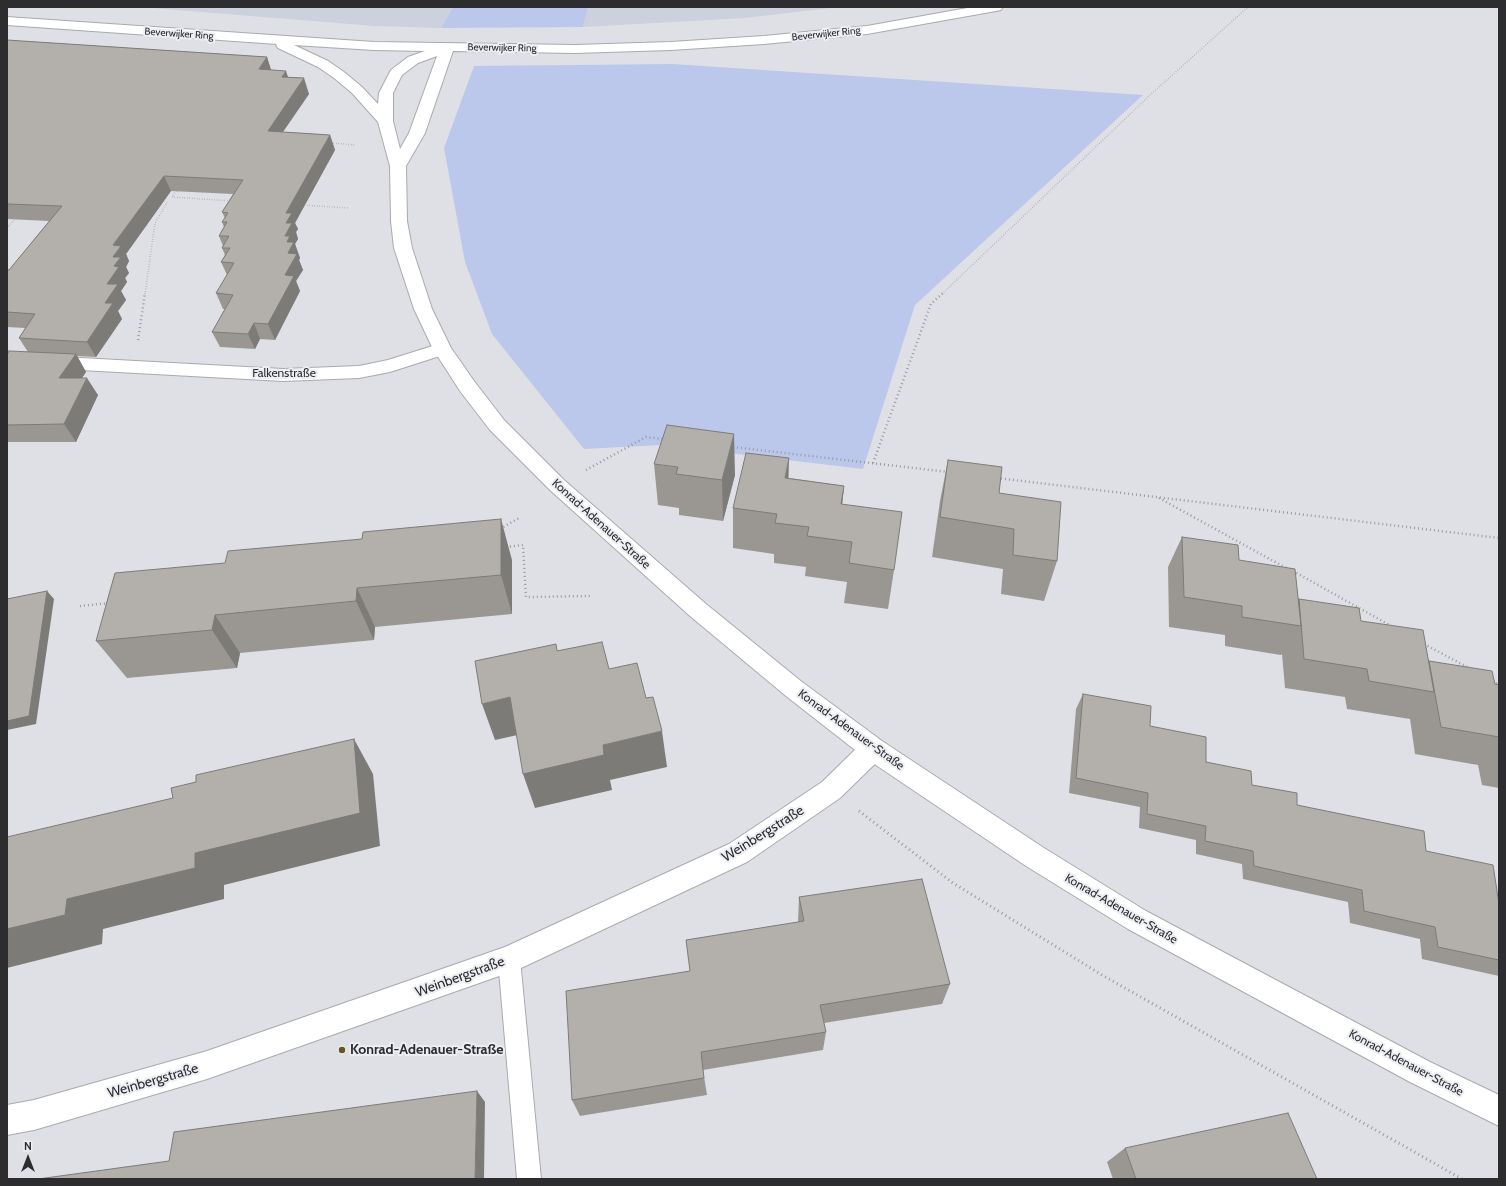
<!DOCTYPE html>
<html>
<head>
<meta charset="utf-8">
<style>
	body { margin:0 }
	#map { position:relative; width:1506px; height:1186px; overflow:hidden; background:#dfe0e6; font-family:Cabin,sans-serif }
	canvas { display:block }
	.frame { position:absolute; inset:0; border:8px solid #2d2d30; pointer-events:none }
	.north { position:absolute; left:8px; top:1138px; width:40px; height:40px; -webkit-text-stroke:3px #eceef3; paint-order:stroke; rotate:0deg; font-size:11px; font-weight:700; line-height:16px; text-align:center; color:#2d2d30 }
	.north::after { content:''; display:block; margin:auto; width:14px; height:18px; background:#2d2d30; clip-path:polygon(50% 0,100% 100%,50% 72%,0 100%) }
</style>
</head>
<body>
<div id="map">
<canvas width="1506" height="1186"></canvas>
<div class="frame"></div>
<div class="north">N</div>
</div>
<script>
const ctx = document.querySelector('canvas').getContext('2d');
ctx.lineJoin = 'round';
function fill(path, color) {
  ctx.fillStyle = color;
  ctx.fill(path, 'evenodd');
}
function poly(rows) {
  const path = new Path2D();
  for (const r of rows) {
    path.moveTo(r[0], r[1]);
    for (let i = 2; i < r.length; i += 2) path.lineTo(r[i], r[i + 1]);
  }
  return path;
}
function stroke(path, color, width, dash) {
  ctx.strokeStyle = color;
  ctx.lineWidth = width;
  ctx.lineCap = dash ? 'butt' : 'round';
  ctx.setLineDash(dash || []);
  ctx.stroke(path);
}
function label(font, color, halo, rows, align = 'center') {
  ctx.font = font + ' Cabin,sans-serif';
  ctx.lineWidth = 4;
  ctx.setLineDash([]);
  ctx.textBaseline = 'middle';
  ctx.strokeStyle = halo;
  ctx.fillStyle = color;
  for (const [text, x, y, turn = 0] of rows) {
    ctx.save();
    ctx.translate(x, y);
    ctx.rotate((+turn || 0) * Math.PI / 180);
    ctx.textAlign = isNaN(turn) ? turn : align;
    if (halo) ctx.strokeText(text, 0, 0);
    ctx.fillText(text, 0, 0);
    ctx.restore();
  }
}
fill(poly([
	[140,7,453,7,441,28,374,26],
	[588,7,840,7,745,18,583,27]
]), '#cdd1dd');
fill(poly([
	[453,7,588,7,583,27,441,28],
	[672,64,1143,95,915,305,863,469,661,445,584,449,492,334,465,262,444,148,474,66]
]), '#bcc7ec');
const service = poly([
	[509,949,516,952,520,959,541,1179,517,1179,498,959,502,952,509,949]
]);
const minor = poly([
	[442,343,449,345,451,349,449,353,390,372,359,378,283,381,7,366,7,354,283,369,359,366,388,360,442,343],
	[873,738,882,741,885,749,882,757,840,798,747,862,519,969,207,1079,34,1130,7,1135,7,1105,34,1100,207,1051,505,947,729,844,822,782,864,741,873,738]
]);
const tertiary = poly([
	[973,7,1003,7,1001,10,996,11,867,34,764,44,671,50,575,53,453,51,425,133,406,166,407,221,412,248,432,309,451,348,474,381,504,420,564,480,706,604,802,682,882,741,1044,848,1146,911,1430,1062,1499,1095,1499,1126,1410,1082,1128,929,1026,866,864,757,786,696,690,616,550,490,490,430,460,391,433,349,414,309,394,248,391,221,390,166,378,122,352,93,334,78,318,67,278,48,276,45,277,44,7,25,7,17,374,42,575,45,671,42,764,36,867,26,973,7],
	[294,45,374,50,425,51,408,57,391,70,379,93,378,104,362,87,344,72,328,61,294,45],
	[437,56,409,133,400,149,393,121,393,93,402,75,418,63,437,56]
]);
stroke(service, '#a9aab0', 2);
stroke(minor, '#a9aab0', 2);
stroke(tertiary, '#a9aab0', 2);
stroke(poly([
	[331,143,356,145],
	[178,189,172,197,231,201],
	[302,205,348,208],
	[7,228,16,218],
	[145,294,155,223,168,201],
	[942,294,1150,95,1248,7]
]), '#999a9f', 1.5, [0.5, 2]);
stroke(poly([
	[138,340,145,293],
	[733,447,948,472],
	[873,463,931,304,943,293],
	[586,470,646,437,664,439],
	[997,478,1499,538],
	[1159,498,1286,568],
	[500,529,519,518],
	[506,547,523,545,526,597,592,596],
	[1293,571,1393,627],
	[80,606,109,603],
	[1424,644,1469,668]
]), '#999a9f', 2.5, [1, 3]);
stroke(poly([
	[1492,681,1499,685],
	[859,811,953,883,1102,975,1462,1179]
]), '#999a9f', 3, [1, 3.5]);
fill(service, '#fff');
fill(minor, '#fff');
fill(tertiary, '#fff');
fill(poly([
	[7,40,267,57,271,70,288,77,309,94,283,132,330,135,335,150,295,223,298,229,296,232,298,239,295,244,300,258,299,260,303,270,296,281,300,291,275,340,260,339,255,349,220,347,212,332,225,309,223,309,216,293,227,275,221,262,225,255,222,248,223,246,219,236,224,227,222,222,225,218,222,212,233,194,171,191,126,254,129,261,126,267,129,273,125,278,127,282,121,291,126,300,118,311,122,319,96,357,77,356,86,372,82,378,98,395,76,442,7,442,7,355,28,352,19,338,25,328,7,327,7,270,9,270,49,221,7,219],
	[948,460,999,493,1057,561,1044,601,1001,594,1003,569,932,557,940,501],
	[654,464,735,475,723,521,679,515,679,508,658,505],
	[789,478,844,486,842,504,894,570,888,609,844,603,847,582,805,576,806,567,774,563,774,554,733,548,733,508],
	[1182,537,1239,560,1298,600,1299,599,1361,621,1429,661,1495,684,1499,685,1499,788,1482,785,1478,765,1415,754,1410,719,1347,709,1345,697,1285,688,1282,654,1281,655,1225,646,1225,635,1169,627,1168,567],
	[512,560,512,614,375,627,374,640,240,653,237,668,127,678,96,641,115,573],
	[1083,694,1150,726,1206,762,1252,785,1297,805,1426,851,1499,904,1499,976,1422,959,1420,939,1350,923,1348,902,1243,879,1242,864,1196,854,1196,840,1139,828,1140,807,1069,793,1076,709],
	[799,897,950,984,942,1004,824,1023,826,1032,823,1050,703,1070,707,1095,580,1116,572,1100,690,971,798,922],
	[1125,1148,1317,1179,1113,1179,1107,1162]
]), '#9a9793');
fill(poly([
	[267,57,272,73,259,69],
	[286,71,291,86,282,77],
	[304,78,309,94,273,146,268,131],
	[330,135,335,150,295,223,298,229,296,232,298,239,295,244,300,258,299,260,303,270,296,281,300,291,275,340,268,324,285,275,288,253,285,236,286,223,286,213],
	[164,176,171,191,126,254,129,261,126,267,129,273,125,278,127,282,121,291,126,300,118,311,122,319,96,357,87,342,107,284,114,266,113,245],
	[254,323,260,339,255,349,248,334],
	[76,354,86,372,70,396,59,378],
	[87,378,98,395,76,442,64,424],
	[734,434,735,475,723,521,722,480],
	[789,458,788,499,785,478],
	[844,486,840,527,841,504],
	[501,519,512,560,512,614,501,575],
	[357,588,375,627,374,640,356,601],
	[47,591,54,599,36,724,7,730,7,721],
	[215,615,240,653,237,668,212,630],
	[510,697,522,734,495,740,482,704],
	[662,731,667,767,610,780,612,790,535,808,523,774,603,745],
	[354,739,373,774,380,846,224,885,224,899,103,929,102,944,7,968,7,929,67,899,195,853],
	[477,1091,485,1102,484,1179,475,1179]
]), '#7d7b78');
const building = poly([
	[7,40,267,57,259,69,286,71,282,77,304,78,268,131,330,135,286,213,292,213,286,223,292,223,285,236,290,236,287,242,294,242,288,253,297,254,285,275,294,276,268,324,254,323,248,334,212,332,233,295,216,293,234,263,221,262,230,248,222,248,229,236,219,236,227,222,222,222,228,213,222,212,243,180,164,176,113,245,121,246,113,257,121,257,114,266,119,267,107,284,118,284,105,303,113,303,87,342,19,338,35,314,7,312,7,270,9,270,62,206,7,204,7,40],
	[9,351,76,354,59,378,87,378,64,424,7,425,7,355,9,351],
	[667,425,734,434,722,480,676,474,678,467,654,464,667,425],
	[746,453,789,458,785,478,844,486,841,504,902,512,894,570,849,563,852,542,807,536,809,527,775,523,777,514,733,508,746,453],
	[948,460,1002,467,999,493,1061,502,1057,561,1013,555,1014,529,940,517,948,460],
	[501,519,501,575,357,588,356,601,215,615,212,630,96,641,115,573,225,563,228,551,362,539,363,532,501,519],
	[1182,537,1238,545,1239,560,1295,569,1301,626,1242,617,1242,606,1184,597,1182,537],
	[47,591,29,716,7,721,7,599,47,591],
	[1299,599,1359,608,1361,621,1423,630,1434,692,1369,681,1367,669,1304,659,1299,599],
	[602,642,609,669,637,663,646,698,653,697,662,731,603,745,604,755,523,774,510,697,482,704,475,661,556,644,557,651,602,642],
	[1429,661,1492,671,1495,684,1499,685,1499,737,1441,727,1429,661],
	[1083,694,1151,706,1150,726,1206,737,1206,762,1251,771,1252,785,1297,793,1297,805,1424,831,1426,851,1493,865,1499,904,1499,960,1438,947,1435,927,1364,911,1362,890,1254,866,1253,851,1205,841,1206,826,1147,814,1148,793,1076,778,1083,694],
	[354,739,360,813,195,853,195,868,67,899,65,915,7,929,7,837,173,798,171,788,196,782,196,775,354,739],
	[922,879,950,984,820,1005,826,1032,701,1052,704,1078,572,1100,566,991,690,971,686,940,804,921,799,897,922,879],
	[477,1091,475,1179,38,1179,169,1161,174,1132,477,1091],
	[1288,1113,1317,1179,1136,1179,1125,1148,1288,1113]
]);
fill(building, '#b3b0ab');
stroke(building, '#7d7b78', 1);
for (const [x, y, r, color] of [
	[342,1050,4,"#6a5524"]
]) {
  const dot = new Path2D();
  dot.arc(x, y, r, 0, 2 * Math.PI);
  ctx.fillStyle = color;
  ctx.fill(dot);
  stroke(dot, '#eceef3', 1.5);
}
label('10px', '#2d2d30', '#eceef3', [
	["Beverwijker Ring",179,34,4],
	["Beverwijker Ring",826,34,-6],
	["Beverwijker Ring",502,48,1]
]);
label('12px', '#2d2d30', '#eceef3', [
	["Falkenstraße",284,373],
	["Konrad-Adenauer-Straße",601,524,42],
	["Konrad-Adenauer-Straße",851,730,36],
	["Konrad-Adenauer-Straße",1121,909,30],
	["Konrad-Adenauer-Straße",1406,1063,28]
]);
label('14px', '#2d2d30', '#eceef3', [
	["Weinbergstraße",763,834,-32],
	["Weinbergstraße",460,977,-20],
	["Weinbergstraße",153,1081,-16]
]);
label('bold 14px', '#2d2d30', '#eceef3', [
	["Konrad-Adenauer-Straße",350,1050]
], 'left');
</script>
</body>
</html>
